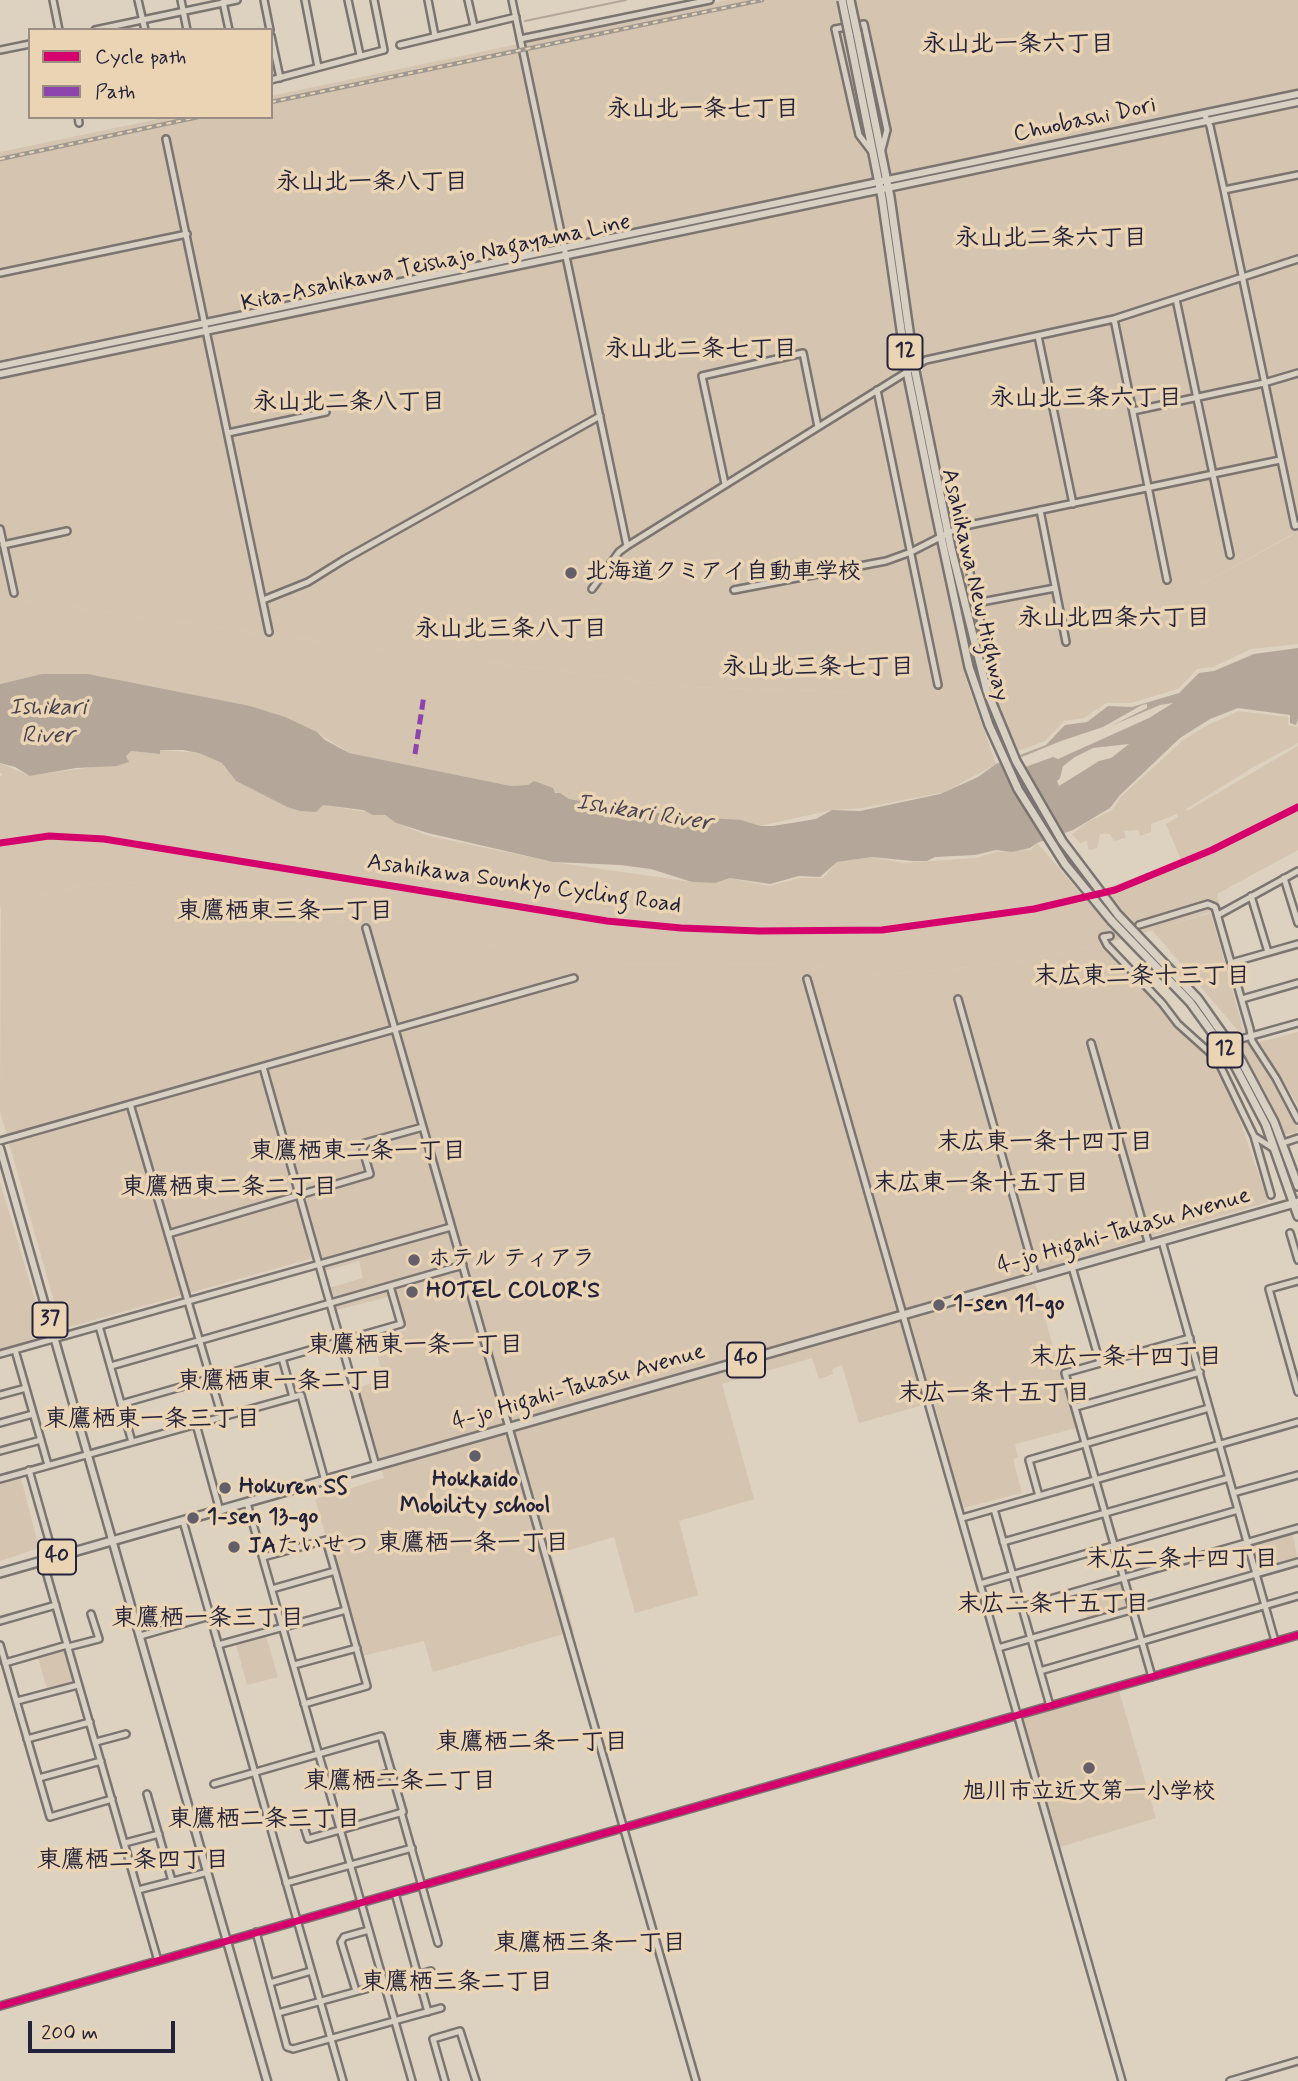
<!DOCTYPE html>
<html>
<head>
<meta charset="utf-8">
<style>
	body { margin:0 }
	#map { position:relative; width:1298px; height:2081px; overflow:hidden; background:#ddd1c0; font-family:Mynerve,sans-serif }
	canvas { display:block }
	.legend { position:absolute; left:28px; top:28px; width:245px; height:91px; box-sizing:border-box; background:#ead4b3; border:2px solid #9a8d83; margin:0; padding:9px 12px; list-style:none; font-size:21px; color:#22223b }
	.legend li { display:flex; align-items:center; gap:14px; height:35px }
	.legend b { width:35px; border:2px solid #9a8d83 }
	.scale { position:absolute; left:28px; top:2021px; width:147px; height:32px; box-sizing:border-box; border:4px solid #22223b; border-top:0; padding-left:9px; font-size:21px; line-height:24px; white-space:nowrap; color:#22223b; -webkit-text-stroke:5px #ead4b3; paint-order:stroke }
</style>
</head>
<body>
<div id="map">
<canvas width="1298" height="2081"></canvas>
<ul class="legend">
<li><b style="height:9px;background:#d6006c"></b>Cycle path</li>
<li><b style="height:9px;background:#8e44ad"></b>Path</li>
</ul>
<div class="scale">200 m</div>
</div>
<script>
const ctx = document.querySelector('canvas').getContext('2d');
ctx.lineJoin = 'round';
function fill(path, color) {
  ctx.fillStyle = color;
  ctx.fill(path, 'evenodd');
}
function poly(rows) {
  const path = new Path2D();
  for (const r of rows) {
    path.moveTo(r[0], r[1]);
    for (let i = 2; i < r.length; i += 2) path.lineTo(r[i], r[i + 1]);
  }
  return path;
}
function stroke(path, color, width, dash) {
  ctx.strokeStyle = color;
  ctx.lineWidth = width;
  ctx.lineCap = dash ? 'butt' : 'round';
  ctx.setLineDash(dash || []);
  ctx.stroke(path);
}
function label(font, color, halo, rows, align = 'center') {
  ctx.font = font + ' Mynerve,"Klee One",sans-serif';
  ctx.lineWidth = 7;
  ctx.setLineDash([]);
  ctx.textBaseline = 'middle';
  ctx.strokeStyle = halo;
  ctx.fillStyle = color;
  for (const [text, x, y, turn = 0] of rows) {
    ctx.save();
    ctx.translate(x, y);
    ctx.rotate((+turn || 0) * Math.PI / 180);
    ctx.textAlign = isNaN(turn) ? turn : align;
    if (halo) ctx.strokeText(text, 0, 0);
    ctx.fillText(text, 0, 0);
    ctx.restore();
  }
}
fill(poly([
	[728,0,1298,0,1298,525,1295,526,1293,534,1143,617,1059,569,1074,648,993,674,857,692,687,687,264,634,0,597,0,152,168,117,271,117,271,96],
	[137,882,226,903,607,963,803,965,881,975,1003,964,1100,945,1202,1049,1227,1083,1268,1202,1032,1272,1076,1428,1015,1444,1018,1457,1013,1459,1022,1493,963,1508,934,1402,859,1423,842,1365,832,1369,833,1374,819,1379,812,1358,722,1384,754,1499,679,1521,698,1595,635,1613,614,1537,552,1555,574,1631,433,1672,424,1641,362,1656,315,1499,384,1478,358,1388,384,1379,373,1340,407,1330,396,1295,336,1310,329,1288,363,1278,359,1261,325,1271,320,1256,62,1329,0,1111,1,905,84,885],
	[1211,913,1246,1040,1152,930],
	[1298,1032,1298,1105,1259,1042],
	[0,1182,45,1333,0,1353],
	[20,1475,39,1548,0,1561,0,1479],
	[1119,1691,1156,1818,1060,1847,1022,1718]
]), '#d5c4af');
fill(poly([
	[1298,525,1298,644,1251,649,1213,667,1197,669,1178,689,1131,703,1106,703,1084,718,1064,721,1045,741,1018,751,1002,716,989,675,1074,648,1058,569,1129,553,1144,616,1293,535,1295,526],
	[0,597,264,634,687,687,857,692,964,674,996,764,944,792,862,808,832,810,760,826,569,799,540,784,511,786,349,753,317,732,43,674,0,684],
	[1238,711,1288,717,1288,725,1297,727,1298,724,1298,743,1255,766,1186,809,1187,811,1298,746,1298,850,1217,894,1220,909,1140,934,1104,889,1181,860,1166,824,1178,817,1177,814,1151,824,1151,832,1140,836,1138,830,1124,831,1126,838,1114,841,1110,834,1100,834,1097,848,1089,850,1087,841,1080,843,1072,834,1088,822,1112,810,1121,797,1182,741,1204,727],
	[160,750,199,753,222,763,236,781,287,807,323,805,385,815,396,823,429,836,553,862,692,882,715,883,730,878,769,886,800,878,823,878,837,862,872,857,903,863,976,858,996,852,1031,850,1037,843,1121,939,1100,945,1003,964,881,975,803,965,606,963,226,903,137,882,84,885,1,905,0,912,0,776,3,775,0,772,0,763,30,776,128,762,126,756,131,751,160,754],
	[1248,1041,1273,1080,1298,1128,1296,1133,1285,1134,1265,1091,1237,1047],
	[855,1233,876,1302,848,1309,828,1241],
	[793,1238,808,1241,821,1250,831,1262,839,1294,783,1336,764,1329,745,1263,757,1251,774,1242],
	[1292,1533,1298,1559,1262,1570,1259,1568,1253,1547,1255,1543],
	[1118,1583,1121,1585,1127,1605,1125,1609,1088,1619,1080,1594],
	[266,1636,278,1677,247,1685,236,1644],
	[65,1650,74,1681,47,1689,38,1657],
	[1131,1749,1140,1779,1139,1783,1112,1801,1113,1819,1110,1826,1103,1831,1061,1844,1041,1775]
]), '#d4c4b0');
fill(poly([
	[1298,648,1298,719,1296,725,1290,723,1290,715,1238,708,1210,719,1180,738,1120,795,1110,808,1073,830,1037,843,1030,848,1012,852,996,850,975,855,935,857,927,861,913,861,872,857,837,862,820,877,799,876,770,884,730,878,715,883,692,882,651,869,620,865,553,862,428,833,396,823,385,815,373,815,363,810,323,805,316,812,300,811,287,807,236,781,222,763,199,753,183,750,160,750,160,754,131,751,126,756,129,762,117,766,76,768,30,776,15,767,0,763,0,684,42,674,88,674,250,706,285,717,317,732,325,740,349,753,511,786,528,785,534,781,553,788,555,793,560,793,569,799,679,816,741,820,760,826,773,826,816,819,832,810,860,811,940,794,978,777,996,764,1046,745,1065,725,1087,722,1108,706,1132,707,1179,693,1199,673,1214,671,1254,654],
	[1173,703,1149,718,1058,759,1053,757,1017,770,1011,766,1012,761,1061,741,1103,727,1142,705,1147,704,1147,708,1111,726,1160,705],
	[1129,744,1111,758,1099,761,1059,786,1057,781,1060,778,1063,766,1075,757,1093,748]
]), '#b4a799');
stroke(poly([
	[525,21,626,0]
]), '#b4a799', 2);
stroke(poly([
	[1110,936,1139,925]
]), '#b8aea5', 5, [5, 2.5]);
const minor = poly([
	[53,0,59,30],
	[138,0,145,30],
	[181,0,187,30],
	[264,0,270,30],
	[305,0,318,67],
	[348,0,360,55],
	[428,0,435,36],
	[468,0,474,26],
	[512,0,627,546],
	[223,2,229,30],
	[95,30,237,0],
	[271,36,280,78],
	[520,39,710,0],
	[400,45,516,17],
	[0,50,30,44],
	[271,80,384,50,374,0],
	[1204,114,1210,126,1224,190,1295,526,1298,525],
	[78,117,79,123],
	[166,139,269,632],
	[872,152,859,135,835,29,864,24,887,130,882,149],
	[1224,190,1298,175],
	[0,273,187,234],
	[1176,299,1230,555],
	[1114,319,1167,580],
	[1038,336,1073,504],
	[877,390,938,685],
	[1133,411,1264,383,1298,373],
	[228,433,326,412],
	[725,484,702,376,803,353,818,427],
	[1040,510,1066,642],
	[960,527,991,669],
	[0,529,14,593],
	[3,545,67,531],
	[592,589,619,552,627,546,926,360,1114,319,1298,259],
	[734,590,886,561,911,552,960,527,1280,460],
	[263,600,308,582,345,559,600,416],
	[976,603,1055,588],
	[1284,878,1298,923],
	[1251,896,1268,952],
	[1218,915,1298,871],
	[1139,925,1208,904,1215,907,1250,1029,1252,1041,1276,1078,1298,1120],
	[366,928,696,2081],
	[1110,936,1103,937,1107,945,1162,1003,1178,1024,1217,1059,1254,1136,1271,1195],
	[1231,963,1298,944],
	[807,979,1122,2081],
	[958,999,1036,1277],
	[1242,999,1298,983],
	[1230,1042,1298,1023],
	[1091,1043,1149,1245],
	[263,1067,376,1466],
	[130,1104,222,1417],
	[1254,1136,1274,1149],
	[0,1141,574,978],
	[1283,1143,1298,1138],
	[1290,1233,1298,1260],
	[168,1234,370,1174,363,1150,365,1143,423,1127],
	[1162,1241,1275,1641],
	[1072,1267,1100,1363],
	[1298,1281,1269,1289,1298,1392],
	[99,1326,132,1442],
	[15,1350,48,1465],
	[0,1354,451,1227],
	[282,1358,293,1397],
	[111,1366,463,1265],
	[0,1395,26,1388],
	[121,1404,401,1324,390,1286],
	[1076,1407,1200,1372],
	[0,1423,33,1414],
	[196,1424,220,1511],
	[0,1451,41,1440],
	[29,1470,54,1558],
	[0,1479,301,1395,325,1481],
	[1233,1493,1298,1475],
	[1039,1496,1029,1460,1209,1408],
	[247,1503,412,2081],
	[994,1509,1050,1706],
	[962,1518,1298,1422],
	[183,1521,343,2081],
	[1003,1542,1229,1478],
	[263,1557,326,1540,335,1571,367,1686,304,1704],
	[43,1561,158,1961],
	[980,1584,1238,1510],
	[272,1589,335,1571],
	[1022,1607,1298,1528],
	[0,1621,56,1605],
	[140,1636,210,1616],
	[0,1645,50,1817,112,1799],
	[218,1645,346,1610],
	[68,1647,99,1639,91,1614],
	[998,1648,1298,1562],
	[5,1663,67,1645],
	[294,1665,357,1648],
	[1040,1671,1298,1596],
	[1152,1677,1065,1373,1190,1338],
	[17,1701,78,1685],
	[27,1739,90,1722],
	[96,1742,126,1734],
	[39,1778,101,1761],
	[214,1784,381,1736,403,1812,308,1839,300,1814],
	[330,1790,392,1772],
	[147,1794,172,1881],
	[401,1812,438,1943],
	[125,1843,159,1834],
	[286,1883,412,1848],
	[138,1890,208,1872],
	[395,1893,428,2012],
	[256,1932,287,2047,293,2049,441,2008],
	[270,1983,311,1971],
	[356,1991,341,1942,344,1937,369,1930],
	[0,2006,1298,1635],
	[278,2013,431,1971],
	[445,2081,433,2039,460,2031,476,2081],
	[1230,2081,1298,2061]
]);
const major = poly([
	[0,366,1298,94],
	[0,374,1298,102],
	[0,1148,267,2081]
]);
const highway = poly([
	[857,33,890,197,914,366,951,548,987,691,1016,761,1062,841,1118,915,1198,999,1241,1060,1274,1122,1298,1186],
	[849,34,882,198,907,371,937,518,969,667,989,725,1018,789,1065,864,1111,920,1190,1002,1232,1060,1266,1125,1298,1216],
	[0,1573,1298,1202]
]);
stroke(minor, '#7b7572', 10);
stroke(major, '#7b7572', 11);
stroke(highway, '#7b7572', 12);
stroke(minor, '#d9d0c4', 5);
stroke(major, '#d9d0c4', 6);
stroke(highway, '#d9d0c4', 7);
const rail = poly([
	[271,102,762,0],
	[0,159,198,117]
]);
stroke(rail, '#9e9892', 4.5);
stroke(rail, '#ead4b3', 2, [5]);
const highwayBridge = poly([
	[842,0,849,34],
	[850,0,857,33]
]);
stroke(highwayBridge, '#7b7572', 12, []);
stroke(highwayBridge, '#d9d0c4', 7);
stroke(poly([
	[415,754,424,695]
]), '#8e44ad', 5, [10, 5]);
stroke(poly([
	[0,843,49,836,104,839,607,921,681,928,759,931,882,930,1034,909,1115,890,1212,850,1298,807],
	[0,2006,1298,1635]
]), '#d6006c', 7);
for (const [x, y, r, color] of [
	[571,573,7,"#635f6a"],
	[414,1260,7,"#635f6a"],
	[412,1292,7,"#635f6a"],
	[939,1305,7,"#635f6a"],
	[475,1456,7,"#635f6a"],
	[225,1488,7,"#635f6a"],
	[193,1518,7,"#635f6a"],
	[234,1547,7,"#635f6a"],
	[1089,1768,7,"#635f6a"]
]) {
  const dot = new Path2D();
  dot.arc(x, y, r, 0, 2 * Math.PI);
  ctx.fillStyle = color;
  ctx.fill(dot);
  stroke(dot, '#ead4b3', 2.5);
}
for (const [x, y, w] of [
	[905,352,35],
	[1225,1050,35],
	[50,1320,35],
	[746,1360,38],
	[57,1557,38]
]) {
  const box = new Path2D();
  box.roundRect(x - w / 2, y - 17.5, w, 35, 5);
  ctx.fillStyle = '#ead4b3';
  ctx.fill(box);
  stroke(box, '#22223b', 2);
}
label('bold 21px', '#22223b', null, [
	["12",905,352],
	["12",1225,1050],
	["37",50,1320],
	["40",746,1360],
	["40",57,1557]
]);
label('23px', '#22223b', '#ead4b3', [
	["Chuobashi Dori",1085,121,-12],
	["Kita-Asahikawa Teishajo Nagayama Line",436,264,-12],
	["Asahikawa New Highway",974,585,77],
	["Asahikawa Sounkyo Cycling Road",524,885,8],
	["4-jo Higahi-Takasu Avenue",1124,1232,-16],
	["4-jo Higahi-Takasu Avenue",579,1388,-16]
]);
label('bold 23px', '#22223b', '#ead4b3', [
	["北海道クミアイ自動車学校",585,573],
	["ホテル ティアラ",428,1260],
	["HOTEL COLOR'S",426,1292],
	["1-sen 11-go",953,1305],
	["Hokkaido",475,1481,"center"],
	["Mobility school",475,1507,"center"],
	["Hokuren SS",239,1488],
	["1-sen 13-go",207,1518],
	["JAたいせつ",248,1547],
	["旭川市立近文第一小学校",1089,1793,"center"]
], 'left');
label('bold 24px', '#22223b', '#ead4b3', [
	["永山北一条六丁目",1018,46],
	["永山北一条七丁目",703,111],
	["永山北一条八丁目",372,184],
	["永山北二条六丁目",1051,240],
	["永山北二条七丁目",701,351],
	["永山北三条六丁目",1086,400],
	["永山北二条八丁目",349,404],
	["永山北四条六丁目",1114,620],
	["永山北三条八丁目",511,631],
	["永山北三条七丁目",818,669],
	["東鷹栖東三条一丁目",285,913],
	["末広東二条十三丁目",1142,978],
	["末広東一条十四丁目",1045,1144],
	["東鷹栖東二条一丁目",358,1153],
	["末広東一条十五丁目",981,1185],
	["東鷹栖東二条二丁目",229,1189],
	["東鷹栖東一条一丁目",415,1347],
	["末広一条十四丁目",1126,1359],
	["東鷹栖東一条二丁目",285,1383],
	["末広一条十五丁目",994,1395],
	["東鷹栖東一条三丁目",152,1421],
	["東鷹栖一条一丁目",473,1545],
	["末広二条十四丁目",1182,1561],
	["末広二条十五丁目",1053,1606],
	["東鷹栖一条三丁目",208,1620],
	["東鷹栖二条一丁目",532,1744],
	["東鷹栖二条二丁目",400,1783],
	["東鷹栖二条三丁目",264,1821],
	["東鷹栖二条四丁目",133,1862],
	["東鷹栖三条一丁目",590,1945],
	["東鷹栖三条二丁目",457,1984]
]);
label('italic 24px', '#494452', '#ead4b3', [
	["Ishikari",48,709],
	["River",48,737],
	["Ishikari River",644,814,9]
]);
</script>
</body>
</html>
